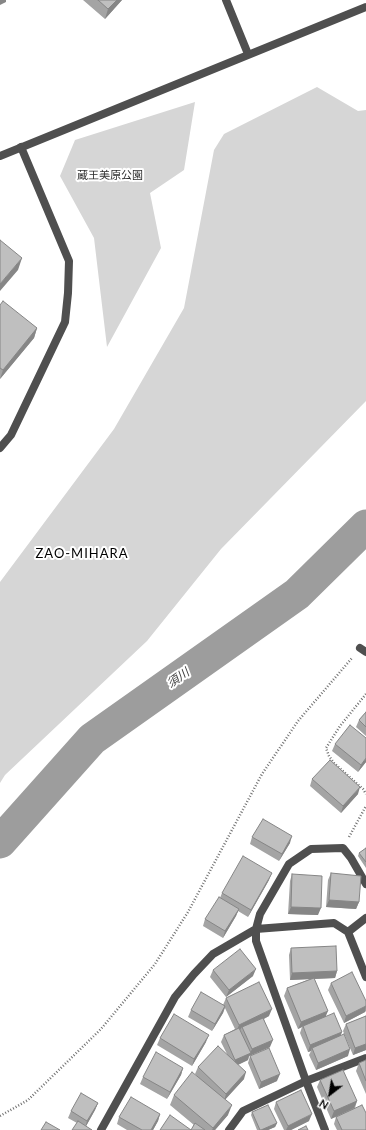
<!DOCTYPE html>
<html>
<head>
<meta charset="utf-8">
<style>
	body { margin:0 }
	#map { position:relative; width:366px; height:1130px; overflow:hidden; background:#fff; font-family:Lato,sans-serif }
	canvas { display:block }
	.north { position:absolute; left:310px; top:1074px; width:40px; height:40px; -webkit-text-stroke:3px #fff; paint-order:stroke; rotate:211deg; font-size:11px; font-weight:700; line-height:16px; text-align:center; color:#000 }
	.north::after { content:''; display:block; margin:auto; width:14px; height:18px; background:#000; clip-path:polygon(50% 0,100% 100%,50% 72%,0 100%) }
</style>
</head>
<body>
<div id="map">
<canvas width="366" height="1130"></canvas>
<div class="north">N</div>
</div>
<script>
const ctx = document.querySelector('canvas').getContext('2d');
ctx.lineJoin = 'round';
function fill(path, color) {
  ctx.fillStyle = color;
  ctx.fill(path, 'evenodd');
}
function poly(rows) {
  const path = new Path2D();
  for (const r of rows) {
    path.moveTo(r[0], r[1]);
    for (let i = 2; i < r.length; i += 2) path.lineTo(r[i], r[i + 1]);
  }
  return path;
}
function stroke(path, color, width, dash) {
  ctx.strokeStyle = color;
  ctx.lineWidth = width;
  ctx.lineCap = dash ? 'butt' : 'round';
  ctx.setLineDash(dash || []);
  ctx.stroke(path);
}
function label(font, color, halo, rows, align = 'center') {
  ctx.font = font + ' Lato,"Noto Sans JP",sans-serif';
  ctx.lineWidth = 4;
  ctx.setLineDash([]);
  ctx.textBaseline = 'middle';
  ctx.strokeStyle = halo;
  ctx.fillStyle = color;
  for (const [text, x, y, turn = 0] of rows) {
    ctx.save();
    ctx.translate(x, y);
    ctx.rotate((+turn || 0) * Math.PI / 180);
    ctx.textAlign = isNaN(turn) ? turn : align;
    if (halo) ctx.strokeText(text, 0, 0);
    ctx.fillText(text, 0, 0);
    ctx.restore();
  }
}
fill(poly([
	[317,87,358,111,366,110,366,401,221,549,147,641,5,775,0,783,0,582,114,429,184,308,214,150,224,134],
	[195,102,184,170,150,193,161,248,107,347,94,238,60,176,75,140]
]), '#d6d6d6');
stroke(poly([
	[0,842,92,739,297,594,366,526]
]), '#9d9d9d', 33);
stroke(poly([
	[366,694,340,726,326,748,329,756,334,763,363,789,366,794],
	[349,837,366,806],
	[0,1116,28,1100,101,1029,155,964,188,912,262,774,298,721,352,658]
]), '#717171', 2.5, [1, 2]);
stroke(poly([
	[360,648,366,652],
	[348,932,366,918],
	[101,1130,175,997,194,974,213,954,256,929,260,914,289,864,311,849,343,848,351,858,366,884],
	[325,1130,306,1081,256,941,256,929,334,923,348,932,366,977]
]), '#4f4f4f', 8);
stroke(poly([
	[226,0,248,54],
	[0,448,11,435,65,322,68,293,69,261,21,147],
	[229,1130,243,1111,306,1081,366,1058]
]), '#4f4f4f', 8);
stroke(poly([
	[0,156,366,7]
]), '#4f4f4f', 8);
fill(poly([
	[83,0,122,0,105,19],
	[0,305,37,328,34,338,0,379],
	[366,712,366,736,356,727,359,720],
	[335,744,366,762,358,772,332,751],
	[312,779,358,794,341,813,310,786],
	[252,837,290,843,279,861,250,844],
	[366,848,366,868,358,856,359,853],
	[331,873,359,902,356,909,326,907,328,880],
	[292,874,318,915,288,914,290,881],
	[269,880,248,917,238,911,236,916,223,938,203,926,205,919,220,898,222,893],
	[291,948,337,971,335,978,314,979,326,1017,342,1032,340,1036,348,1056,316,1070,309,1055,311,1051,308,1052,300,1033,302,1027,298,1029,284,996,287,988,310,979,290,980,289,955],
	[213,970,253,976,226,997,210,977],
	[331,983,366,1001,366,1011,365,1012,344,1023,328,990],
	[226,998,269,1016,264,1019,270,1047,249,1056,248,1060,238,1065,244,1079,225,1099,228,1115,215,1130,160,1130,191,1130,194,1125,170,1105,174,1095,199,1078,195,1074,198,1067,227,1054,221,1042,224,1035,235,1029,225,1008,223,1013,212,1031,188,1017,191,1010,223,1005],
	[366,1016,366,1050,353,1055,343,1031,346,1024],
	[160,1038,206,1042,192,1066,157,1045],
	[250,1056,277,1081,259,1089,248,1063],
	[366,1060,366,1094,356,1071,359,1063],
	[183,1068,181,1075,167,1099,140,1084,143,1077],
	[320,1080,357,1101,355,1108,366,1130,337,1130,334,1124,336,1117,348,1111,331,1119,317,1087],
	[276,1102,309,1121,291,1130,284,1130,274,1109],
	[98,1103,95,1110,86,1126,77,1123,68,1118,71,1111],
	[252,1112,277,1123,275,1127,268,1130,257,1130,251,1115],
	[160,1114,158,1121,153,1130,127,1130,117,1124,119,1117]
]), '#a4a4a4');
fill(poly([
	[0,0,6,0,6,2,0,5],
	[117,0,122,0,105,19,108,9],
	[22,258,18,270,0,291,0,284],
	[37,328,34,338,0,379,3,370],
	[366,758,366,762,358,772,361,765],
	[360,787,358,794,341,813,343,806],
	[292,836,290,843,279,861,282,854],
	[272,873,269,880,248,917,251,910],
	[329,900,359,902,356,909,326,907],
	[291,907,321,908,318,915,288,914],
	[239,909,236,916,223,938,225,931],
	[256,969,253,976,226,997,229,990],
	[337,971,335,978,290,980,292,973],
	[225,1006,223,1013,212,1031,215,1024],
	[366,1006,365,1012,344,1023,346,1016],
	[272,1009,269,1016,243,1029,242,1027,240,1030,236,1032,239,1025],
	[328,1011,325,1018,303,1026,302,1027,298,1029,301,1022],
	[342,1032,339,1039,312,1048,311,1051,308,1052,310,1045],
	[209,1035,206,1042,192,1066,194,1059],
	[273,1040,270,1047,249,1056,248,1060,233,1067,235,1060,250,1053,252,1049],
	[366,1044,366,1050,353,1055,355,1048],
	[350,1049,348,1056,316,1070,318,1063],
	[183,1068,181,1075,167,1099,170,1092],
	[246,1072,244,1079,224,1101,226,1094],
	[280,1074,277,1081,259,1089,261,1082],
	[357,1101,354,1108,331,1119,334,1111],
	[98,1103,95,1110,85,1128,87,1121],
	[232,1105,228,1115,215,1130,212,1130,213,1128],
	[160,1114,158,1121,153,1130,151,1130],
	[312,1114,309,1121,291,1130,286,1130,288,1126],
	[277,1123,275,1127,268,1130,261,1130]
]), '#868686');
const building = poly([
	[98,0,117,0,108,9,98,0],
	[0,240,22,258,0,284,0,240],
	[3,301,37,328,3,370,0,368,0,305,3,301],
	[366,712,366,727,359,720,366,712],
	[350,725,366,738,366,758,361,765,335,744,350,725],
	[330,760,360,787,343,806,312,779,330,760],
	[263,819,292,836,282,854,252,837,263,819],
	[366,848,366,862,359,853,366,848],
	[243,856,272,873,251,910,222,893,243,856],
	[331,873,361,876,359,902,329,900,331,873],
	[292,874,322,876,321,908,291,907,292,874],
	[219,897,239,909,225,931,205,919,219,897],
	[336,946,337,971,292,973,291,948,336,946],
	[240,949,256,969,229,990,213,970,240,949],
	[352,972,366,1001,366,1006,346,1016,331,983,352,972],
	[314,978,328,1011,301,1022,287,988,314,978],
	[259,982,272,1009,239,1025,226,998,259,982],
	[201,992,225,1006,215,1024,191,1010,201,992],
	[334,1013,342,1032,310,1045,303,1026,334,1013],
	[174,1014,209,1035,194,1059,160,1038,174,1014],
	[366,1016,366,1044,355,1048,346,1024,366,1016],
	[263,1018,273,1040,252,1049,242,1027,263,1018],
	[239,1028,251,1053,235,1060,224,1035,239,1028],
	[344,1034,350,1049,318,1063,312,1048,344,1034],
	[218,1046,246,1072,226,1094,198,1067,218,1046],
	[269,1048,280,1074,261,1082,250,1056,269,1048],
	[156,1052,183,1068,170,1092,143,1077,156,1052],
	[366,1060,366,1081,359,1063,366,1060],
	[343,1070,357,1101,334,1111,320,1080,343,1070],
	[192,1072,232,1105,213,1128,174,1095,192,1072],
	[301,1090,312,1114,288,1126,276,1102,301,1090],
	[81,1093,98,1103,87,1121,71,1111,81,1093],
	[131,1097,160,1114,151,1130,142,1130,119,1117,131,1097],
	[268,1105,277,1123,261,1130,260,1130,252,1112,268,1105],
	[362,1105,366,1113,366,1130,342,1130,336,1117,362,1105],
	[170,1115,191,1130,195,1123,205,1130,160,1130,170,1115],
	[78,1121,92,1130,72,1130,78,1121],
	[46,1122,60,1130,41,1130,46,1122],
	[306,1126,308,1130,298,1130,306,1126]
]);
fill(building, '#bfbfbf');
stroke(building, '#868686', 1);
label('11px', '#2d2d2d', '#fff', [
	["蔵王美原公園",110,175]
]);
label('italic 12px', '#3e3e3e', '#fff', [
	["須川",178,678,-35]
]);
ctx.letterSpacing = '1px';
label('13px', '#000', '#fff', [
	["ZAO-MIHARA",82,554]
]);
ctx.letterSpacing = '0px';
</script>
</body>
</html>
